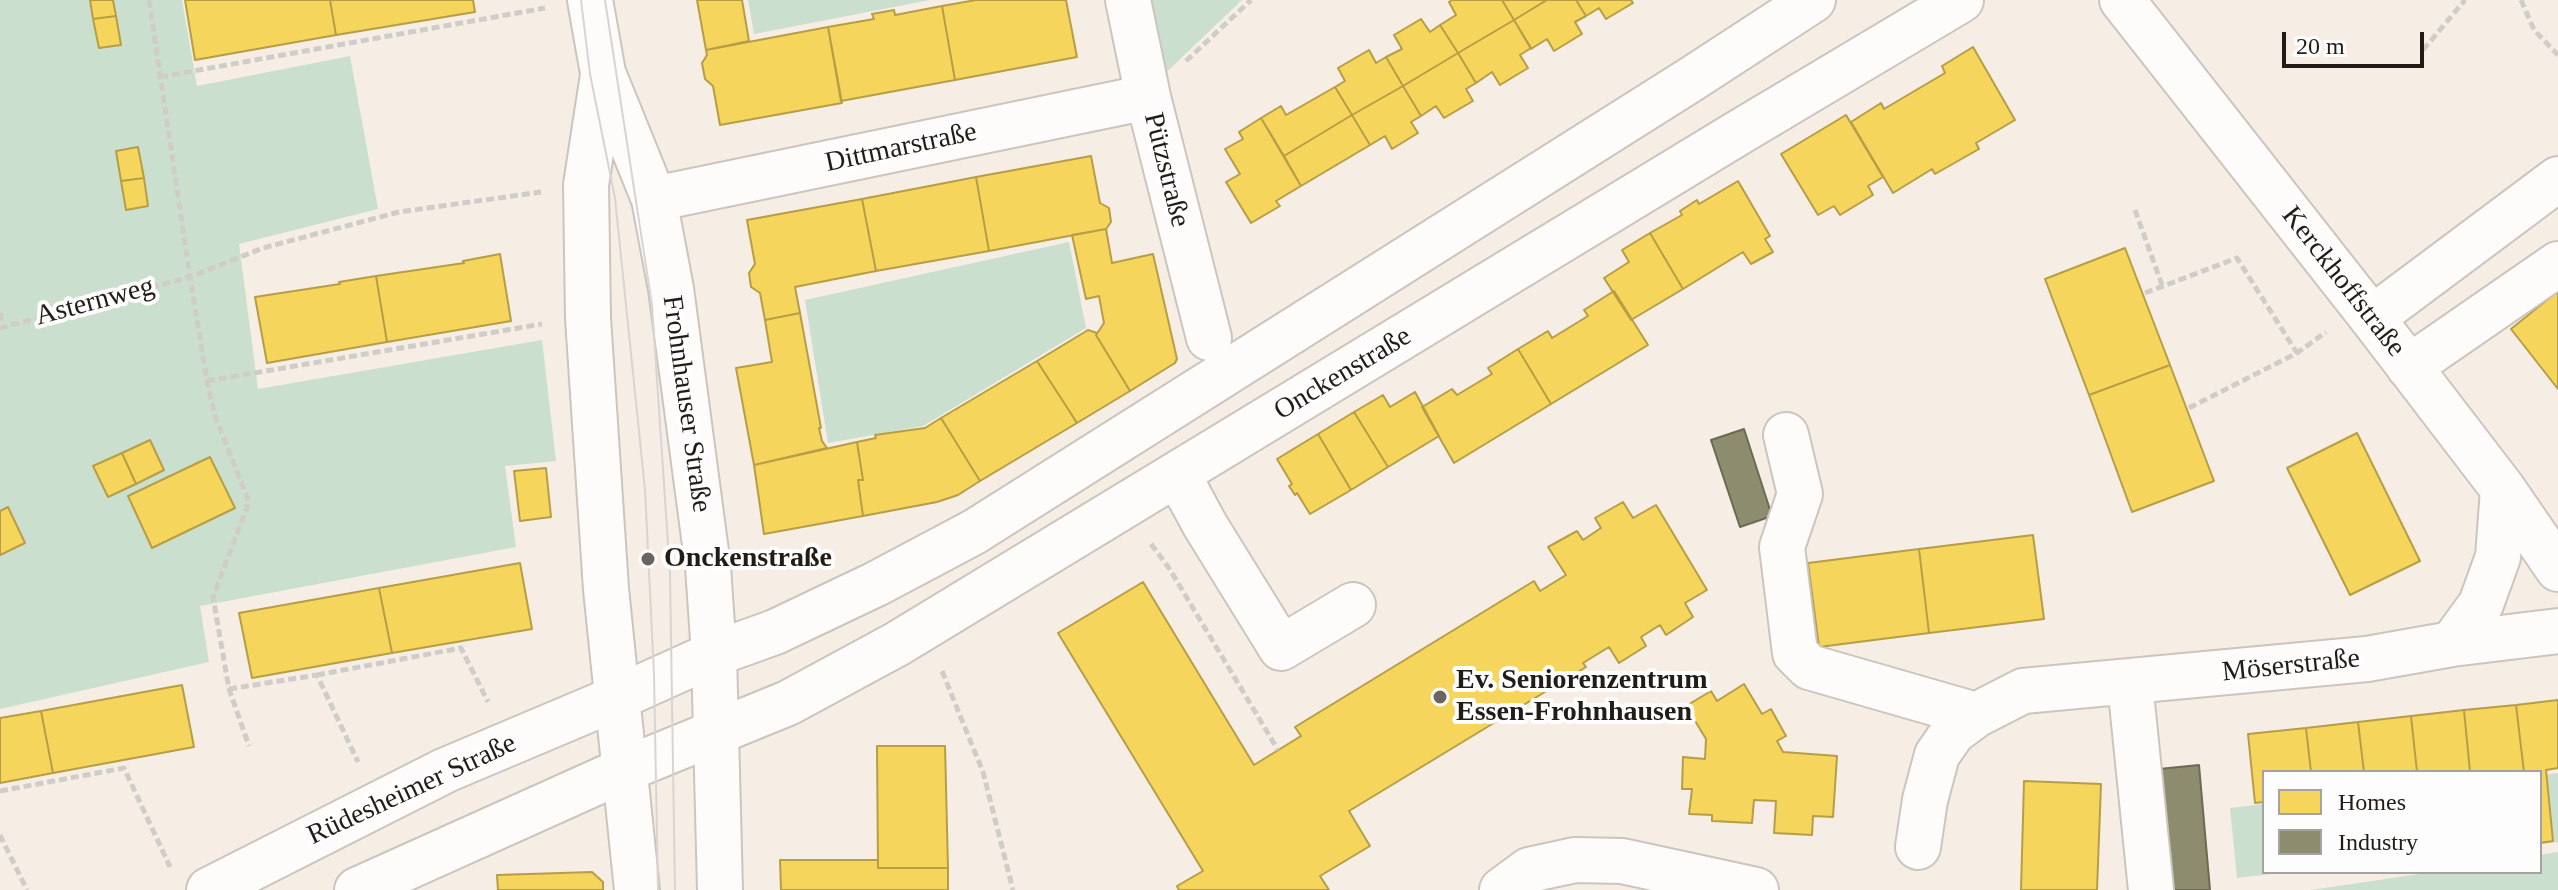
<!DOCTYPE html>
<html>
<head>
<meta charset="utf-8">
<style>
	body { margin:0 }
	#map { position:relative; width:2558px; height:890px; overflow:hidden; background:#f6ede5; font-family:Georgia,serif }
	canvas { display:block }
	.legend { position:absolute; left:2262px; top:770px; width:280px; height:104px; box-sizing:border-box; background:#fdfdfd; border:2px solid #a5a3a1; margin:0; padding:10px 14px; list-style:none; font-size:24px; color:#221c17 }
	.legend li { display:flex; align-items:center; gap:16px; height:40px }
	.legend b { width:40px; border:2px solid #a5a3a1 }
	.scale { position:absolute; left:2282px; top:32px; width:142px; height:36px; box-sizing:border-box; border:4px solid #221c17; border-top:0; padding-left:10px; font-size:24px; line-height:28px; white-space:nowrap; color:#221c17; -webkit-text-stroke:6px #fdfdfd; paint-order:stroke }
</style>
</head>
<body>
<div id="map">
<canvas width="2558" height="890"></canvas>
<ul class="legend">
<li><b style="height:22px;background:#f6d55c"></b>Homes</li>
<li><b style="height:22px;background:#8c8c6e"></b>Industry</li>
</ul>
<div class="scale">20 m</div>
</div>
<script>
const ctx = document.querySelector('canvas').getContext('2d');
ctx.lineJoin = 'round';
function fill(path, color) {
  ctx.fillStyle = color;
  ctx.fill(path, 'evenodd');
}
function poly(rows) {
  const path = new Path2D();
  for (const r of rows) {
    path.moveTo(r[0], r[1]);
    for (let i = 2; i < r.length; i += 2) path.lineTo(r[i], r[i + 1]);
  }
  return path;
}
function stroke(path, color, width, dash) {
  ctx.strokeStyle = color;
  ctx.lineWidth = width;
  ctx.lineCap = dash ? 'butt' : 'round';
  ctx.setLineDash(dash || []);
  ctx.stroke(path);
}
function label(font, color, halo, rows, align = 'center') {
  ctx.font = font + ' Georgia,serif';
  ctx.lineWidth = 8;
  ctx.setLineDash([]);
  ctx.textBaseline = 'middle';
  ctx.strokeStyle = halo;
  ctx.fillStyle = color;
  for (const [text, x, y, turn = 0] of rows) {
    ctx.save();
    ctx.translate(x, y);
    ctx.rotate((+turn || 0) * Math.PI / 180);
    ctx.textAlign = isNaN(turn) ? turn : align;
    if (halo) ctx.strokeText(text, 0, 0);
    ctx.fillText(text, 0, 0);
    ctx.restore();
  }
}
fill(poly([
	[0,0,182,0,197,86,350,56,378,209,239,244,258,389,542,340,556,461,505,466,516,547,200,606,209,662,0,709],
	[748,0,930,0,754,34],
	[1137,0,1242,0,1154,84],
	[1069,242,1086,328,923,426,828,443,805,300],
	[2558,773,2558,842,2540,844,2540,775],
	[2264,804,2264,872,2288,872,2237,878,2230,808],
	[2558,852,2558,890,2311,890,2433,872,2540,872,2540,855]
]), '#cbdfce');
const homes = poly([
	[90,0,113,0,116,16,93,19,90,0],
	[185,0,330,0,336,35,195,60,185,0],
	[330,0,473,0,475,12,336,35,330,0],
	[697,0,742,0,749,41,706,50,697,0],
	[976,0,1066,0,1077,57,955,80,942,6,976,0],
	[1452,0,1502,0,1514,20,1458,53,1440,25,1456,15,1449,2,1452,0],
	[1502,0,1547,0,1514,20,1502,0],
	[1547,0,1576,0,1586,16,1575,22,1582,34,1554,51,1547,39,1531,49,1514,20,1547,0],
	[1576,0,1631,0,1633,3,1606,19,1599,8,1586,16,1576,0],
	[942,6,955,80,841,101,828,27,874,19,872,14,894,10,895,15,942,6],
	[116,16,121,45,99,48,93,19,116,16],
	[1421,19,1430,32,1440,25,1458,53,1403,86,1386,57,1402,49,1394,35,1421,19],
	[1514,20,1531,48,1520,55,1528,68,1500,85,1492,72,1476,83,1458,53,1514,20],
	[828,27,842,103,720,125,713,86,705,79,702,63,707,55,706,50,828,27],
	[1973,47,2015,120,1976,143,1979,149,1935,174,1932,169,1893,193,1851,122,1881,103,1884,109,1945,73,1942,66,1973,47],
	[1369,50,1376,63,1386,57,1403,86,1352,115,1335,87,1345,81,1338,68,1369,50],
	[1458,53,1476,83,1466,89,1473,101,1444,118,1436,106,1421,116,1403,86,1458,53],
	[1403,86,1421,116,1411,122,1418,133,1392,149,1385,136,1370,145,1352,115,1403,86],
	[1335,87,1352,115,1284,156,1261,118,1281,106,1286,115,1335,87],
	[1352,115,1370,145,1301,186,1284,156,1352,115],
	[1846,115,1883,177,1868,186,1873,195,1840,215,1834,206,1818,215,1781,154,1846,115],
	[1261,118,1301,186,1276,201,1280,206,1251,223,1226,182,1240,174,1225,149,1243,139,1239,132,1261,118],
	[138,147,144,178,121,181,116,151,138,147],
	[1091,156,1100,203,1109,208,1111,222,1106,229,989,251,976,177,1091,156],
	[976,177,989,251,876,271,862,199,976,177],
	[144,178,148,206,126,210,121,181,144,178],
	[1738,181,1770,236,1765,239,1773,252,1751,264,1743,252,1683,289,1650,233,1682,215,1680,211,1697,200,1699,204,1738,181],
	[862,199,876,271,795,287,800,313,765,320,760,293,751,287,749,273,755,264,747,220,862,199],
	[1106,229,1112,263,1153,254,1177,359,1175,363,1130,391,1096,335,1104,323,1099,296,1086,299,1072,235,1106,229],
	[1650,233,1683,289,1631,320,1604,278,1629,262,1622,250,1650,233],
	[2125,248,2170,365,2089,395,2045,279,2125,248],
	[500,254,511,321,387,342,376,276,464,263,463,261,500,254],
	[376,276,387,342,267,363,255,297,340,284,339,282,376,276],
	[1614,291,1648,345,1551,404,1518,349,1548,331,1552,338,1588,316,1584,310,1614,291],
	[2558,291,2558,389,2511,329,2558,291],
	[800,313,821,428,819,428,822,441,827,448,754,465,736,368,772,362,765,320,800,313],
	[1088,330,1097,333,1096,335,1130,391,1077,423,1037,361,1088,330],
	[1518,349,1551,404,1454,463,1422,407,1452,389,1457,395,1492,374,1488,368,1518,349],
	[1037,361,1077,423,980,481,941,418,1037,361],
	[2170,365,2214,481,2132,512,2089,395,2170,365],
	[1415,392,1439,436,1388,467,1354,412,1383,395,1390,407,1415,392],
	[1354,412,1388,467,1351,490,1318,434,1354,412],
	[941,418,980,481,958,495,937,502,863,516,858,480,863,480,857,442,876,438,875,435,925,428,941,418],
	[2357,433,2420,561,2350,595,2287,468,2357,433],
	[1318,434,1351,490,1310,514,1297,493,1295,495,1289,486,1292,484,1277,459,1318,434],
	[150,440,164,470,136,484,122,453,150,440],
	[857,442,863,480,858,480,863,516,764,534,754,465,857,442],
	[122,453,136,484,108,497,93,466,122,453],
	[210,457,235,508,152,548,128,496,210,457],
	[546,468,551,517,520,521,514,471,546,468],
	[1623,502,1633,518,1656,505,1707,590,1685,603,1693,617,1666,635,1660,625,1641,637,1646,646,1619,663,1609,647,1583,663,1586,667,1349,811,1370,846,1320,876,1329,890,1179,890,1177,886,1203,871,1058,633,1143,582,1254,765,1301,736,1295,727,1534,581,1540,591,1566,575,1548,547,1577,531,1583,540,1601,528,1595,518,1623,502],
	[8,507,25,543,0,555,0,511,8,507],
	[2033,535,2044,619,1929,633,1919,549,2033,535],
	[1919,549,1929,633,1819,647,1808,563,1919,549],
	[520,563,532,629,392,653,379,588,520,563],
	[379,588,392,653,252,678,239,613,379,588],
	[1744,684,1762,714,1771,709,1786,736,1777,741,1783,752,1837,756,1833,817,1813,816,1812,835,1774,833,1776,801,1754,800,1752,823,1712,821,1712,815,1689,814,1692,789,1682,789,1683,757,1705,759,1706,739,1686,706,1711,691,1717,701,1744,684],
	[182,685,194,747,53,773,41,711,182,685],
	[2558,700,2558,768,2546,770,2553,841,2540,843,2540,772,2524,772,2516,705,2558,700],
	[2516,705,2524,772,2470,772,2464,710,2516,705],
	[2464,710,2470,772,2417,772,2411,716,2464,710],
	[41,711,53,773,0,783,0,718,41,711],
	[2411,716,2417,772,2364,772,2358,722,2411,716],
	[2358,722,2364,772,2311,772,2306,728,2358,722],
	[2306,728,2311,772,2264,772,2264,802,2255,803,2248,734,2306,728],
	[877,746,945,746,948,868,878,868,877,746],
	[2024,781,2101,784,2097,890,2021,890,2024,781],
	[780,860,878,860,878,868,948,868,948,890,781,890,780,860],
	[592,872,603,882,603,890,498,890,497,875,592,872]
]);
fill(homes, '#f6d55c');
stroke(homes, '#b69e47', 2);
const industry = poly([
	[1744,429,1772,516,1740,527,1711,440,1744,429],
	[2199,765,2210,890,2170,890,2159,769,2199,765]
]);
fill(industry, '#8c8c6e');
stroke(industry, '#6c6a54', 2);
const minor = poly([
	[1128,0,1148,97,1209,338],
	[2122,0,2372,318,2503,489,2558,569],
	[654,199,1148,97],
	[2372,318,2558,179],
	[2409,367,2558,264],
	[1786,435,1800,494,1782,547,1795,653,1809,667,1976,715],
	[1178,475,1205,525,1281,648,1353,605],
	[2452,644,2481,604,2498,557,2503,489],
	[2130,683,2151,890],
	[1918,847,1925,800,1937,755,1953,732,1976,715,2023,691,2367,659,2452,644,2558,631],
	[1502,890,1529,870,1575,860,1622,861,1756,890]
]);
const major = poly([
	[590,0,603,73,654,199,671,289,708,567,714,654,720,890],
	[603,75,586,185,588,318,606,589,637,890],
	[209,890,446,770,619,697,714,654,775,632,876,584,974,532,1690,80,1813,0],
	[357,890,626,769,788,703,897,644,1738,133,1961,0]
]);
stroke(minor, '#ccc5be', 48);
stroke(major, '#ccc5be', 48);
stroke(poly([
	[149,0,190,277,207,381,215,416,249,502,213,597,229,689,249,746],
	[2521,0,2534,30,2558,55],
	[2423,50,2465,0],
	[1186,61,1251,0],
	[160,77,545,8],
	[2135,210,2162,285],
	[2145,293,2237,258,2297,353],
	[0,313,3,327],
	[0,328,190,277,263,248,399,212,541,192],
	[207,381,542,324],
	[2189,408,2297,353,2326,332],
	[1151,544,1169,568,1278,750],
	[942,671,983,772,1013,890],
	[317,675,461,648,488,702],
	[229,689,317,675,358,762],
	[0,791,124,768,170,867],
	[0,835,27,890]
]), '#d0cdc9', 5, [8, 4]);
stroke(minor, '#fefcfb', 44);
stroke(major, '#fefcfb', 44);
stroke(poly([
	[581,0,590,74,615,198,645,490,654,674,658,890],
	[605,0,652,305,670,574,675,890]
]), '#d7d4d2', 2);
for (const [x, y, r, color] of [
	[648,559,8,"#6c655f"],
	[1440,697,8,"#6c655f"]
]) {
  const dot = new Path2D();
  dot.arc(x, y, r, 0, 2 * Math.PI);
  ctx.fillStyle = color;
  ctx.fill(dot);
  stroke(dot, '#fdfdfd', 3);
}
label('28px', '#221c17', '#fdfdfd', [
	["Dittmarstraße",901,148,-12],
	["Pützstraße",1166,170,76],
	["Kerckhoffstraße",2343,282,52],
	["Asternweg",95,302,-15],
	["Onckenstraße",1343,374,-31],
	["Frohnhauser Straße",686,404,82],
	["Möserstraße",2291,666,-6],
	["Rüdesheimer Straße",412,790,-25]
]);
label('bold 28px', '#221c17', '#fdfdfd', [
	["Onckenstraße",664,559],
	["Ev. Seniorenzentrum",1456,681],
	["Essen-Frohnhausen",1456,713]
], 'left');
</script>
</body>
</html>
